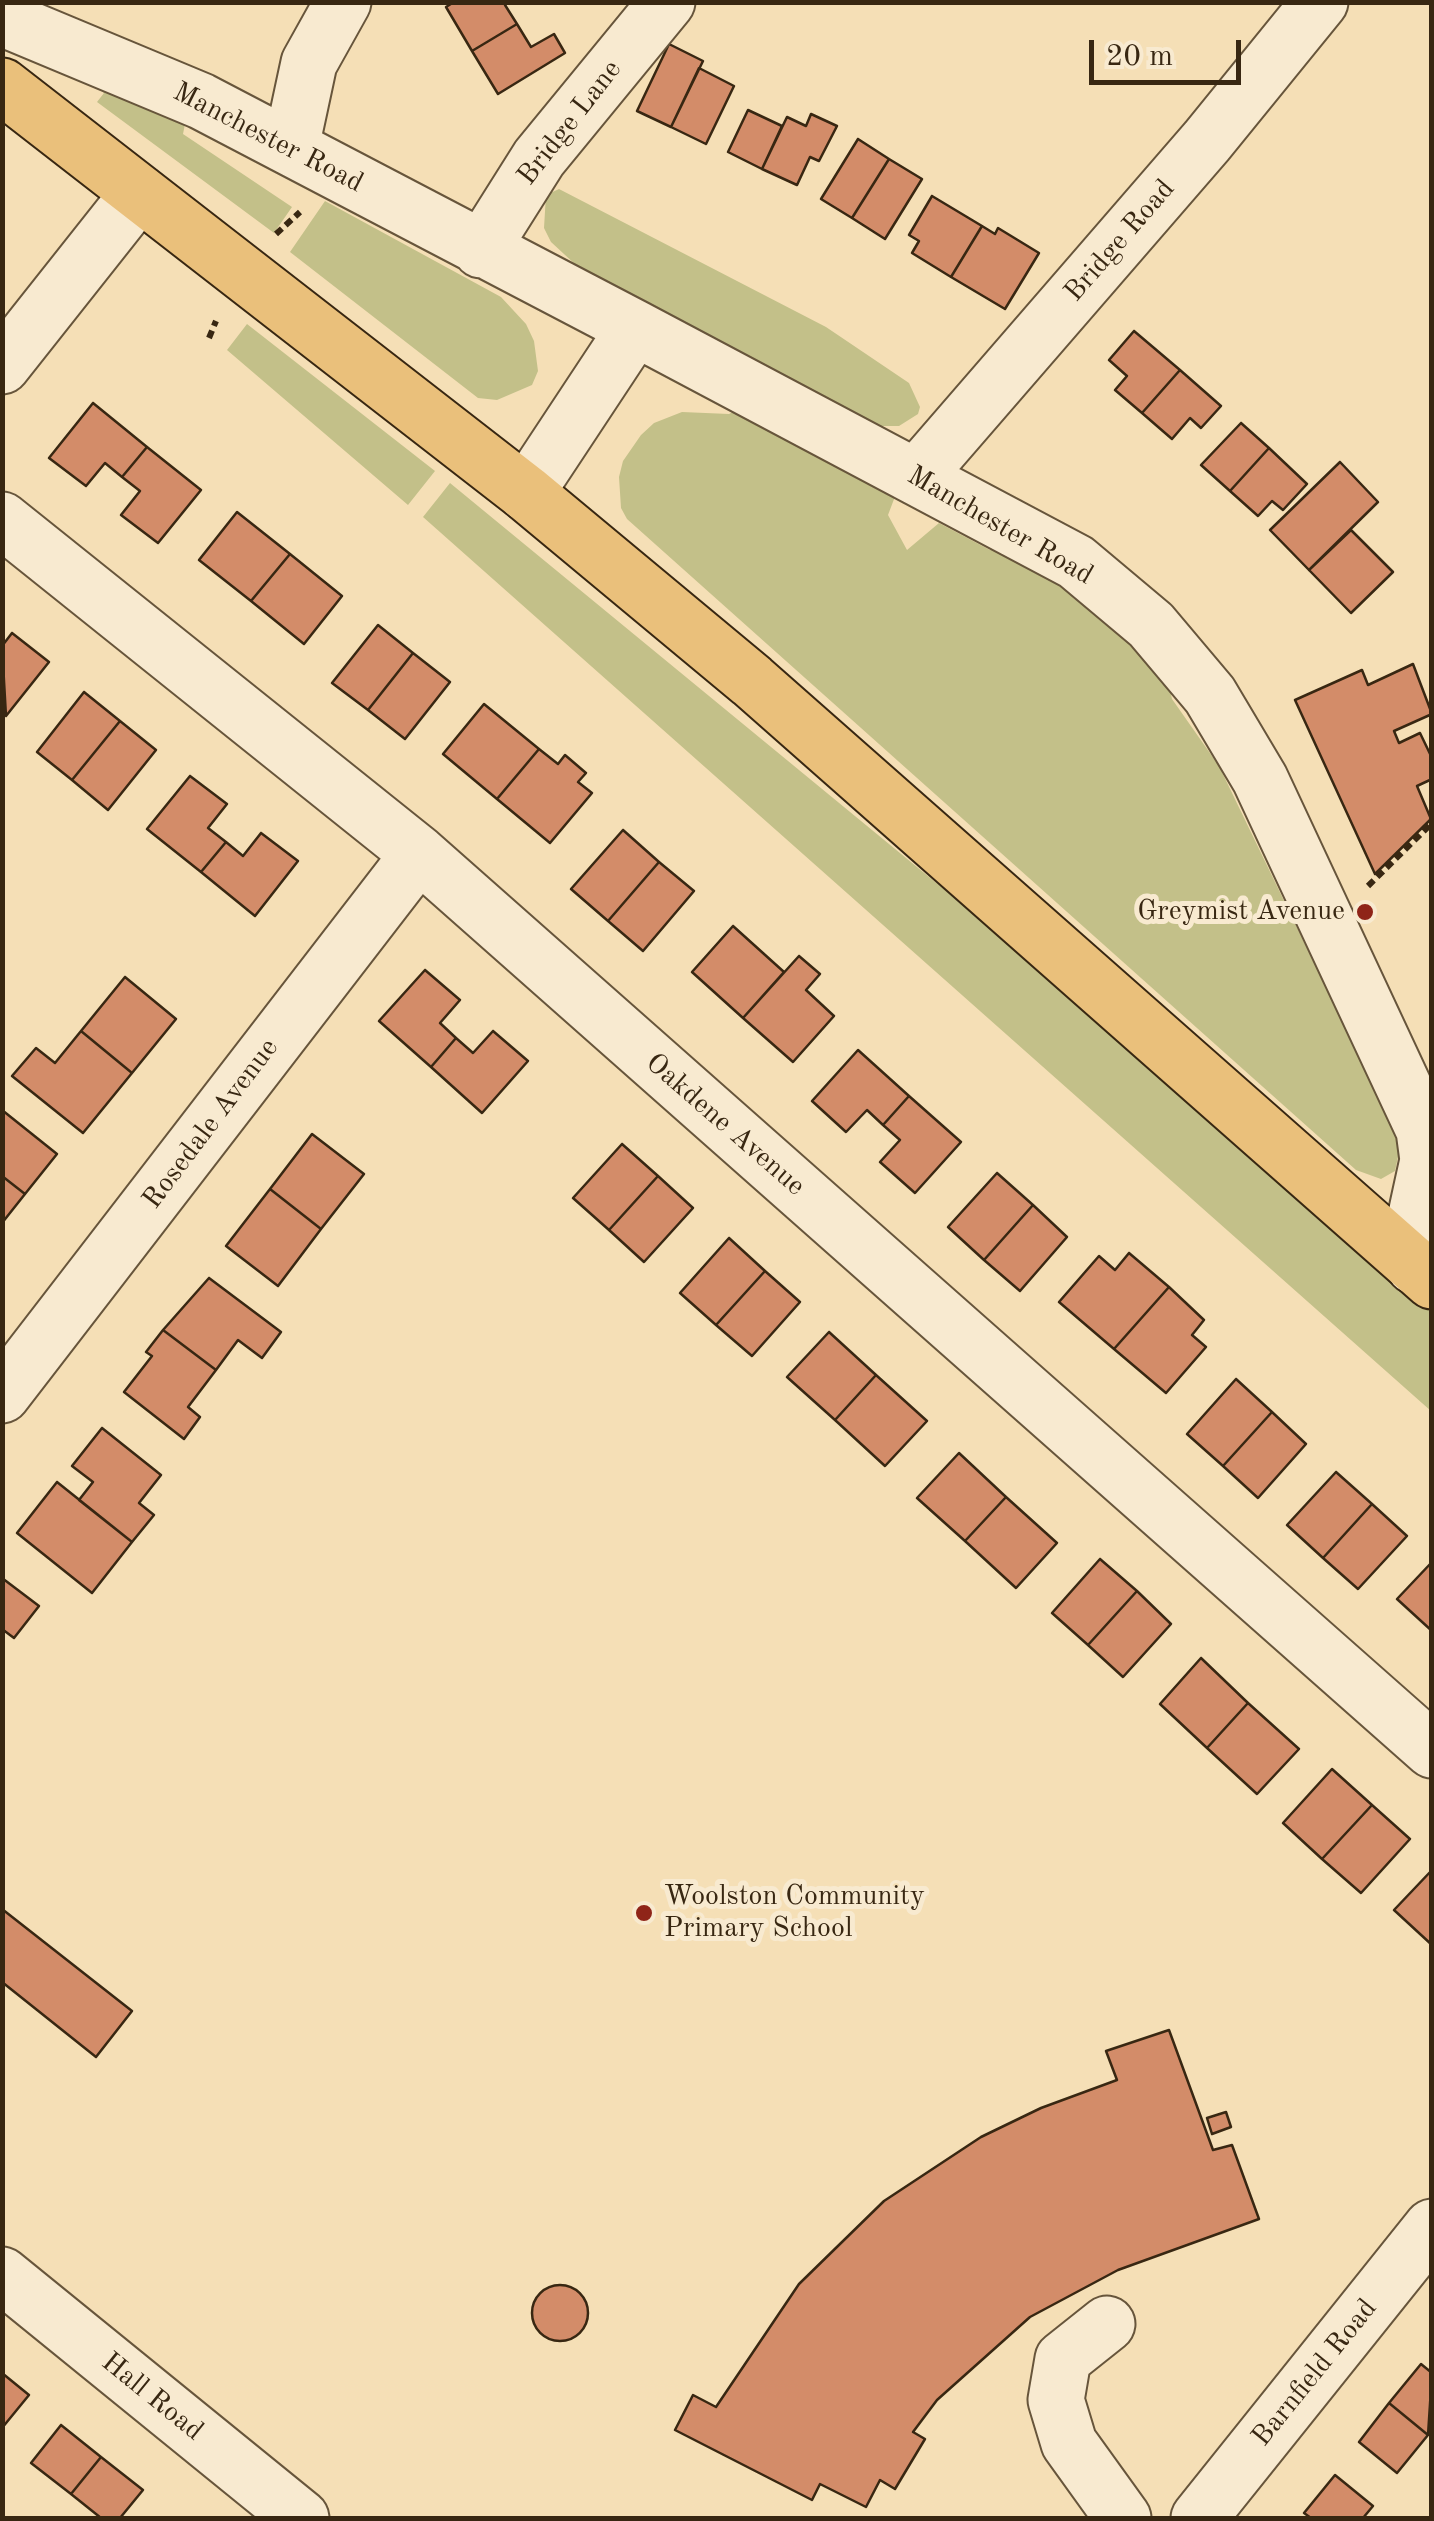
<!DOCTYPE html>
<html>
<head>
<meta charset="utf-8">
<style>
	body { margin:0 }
	#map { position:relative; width:1434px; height:2521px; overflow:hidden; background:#f5dfb6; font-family:"Old Standard TT",serif }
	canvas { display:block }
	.frame { position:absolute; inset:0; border:5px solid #382712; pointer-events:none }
	.scale { position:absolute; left:1089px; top:40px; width:152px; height:45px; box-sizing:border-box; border:5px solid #382712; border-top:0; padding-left:12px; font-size:30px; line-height:35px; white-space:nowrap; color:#382712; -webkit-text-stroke:8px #f8ead0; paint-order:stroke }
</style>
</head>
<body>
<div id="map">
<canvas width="1434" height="2521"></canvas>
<div class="frame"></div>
<div class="scale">20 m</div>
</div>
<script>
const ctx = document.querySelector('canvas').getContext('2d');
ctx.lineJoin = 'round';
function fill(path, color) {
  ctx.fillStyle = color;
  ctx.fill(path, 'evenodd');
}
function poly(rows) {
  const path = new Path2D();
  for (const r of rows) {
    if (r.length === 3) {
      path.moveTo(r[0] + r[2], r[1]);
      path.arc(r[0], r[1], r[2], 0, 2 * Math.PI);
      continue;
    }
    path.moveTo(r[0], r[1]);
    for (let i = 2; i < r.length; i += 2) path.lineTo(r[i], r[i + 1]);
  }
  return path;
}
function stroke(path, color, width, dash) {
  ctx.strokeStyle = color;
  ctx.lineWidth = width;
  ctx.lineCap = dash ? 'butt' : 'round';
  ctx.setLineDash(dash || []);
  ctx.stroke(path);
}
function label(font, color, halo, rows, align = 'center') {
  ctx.font = font + ' "Old Standard TT",serif';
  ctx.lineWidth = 10;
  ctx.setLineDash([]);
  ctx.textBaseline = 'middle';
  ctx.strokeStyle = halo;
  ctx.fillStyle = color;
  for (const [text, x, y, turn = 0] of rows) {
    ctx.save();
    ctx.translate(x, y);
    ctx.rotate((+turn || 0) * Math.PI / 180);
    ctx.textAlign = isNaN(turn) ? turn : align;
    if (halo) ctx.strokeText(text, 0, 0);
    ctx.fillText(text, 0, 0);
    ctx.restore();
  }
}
fill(poly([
	[93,84,187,114,183,134,292,207,274,233,97,102,104,93],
	[559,189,826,327,909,383,920,407,918,414,899,426,879,426,577,266,551,242,544,228,546,195],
	[325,201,501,297,526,324,534,341,538,371,532,385,497,400,478,398,290,252],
	[247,324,435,471,408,505,227,350],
	[752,402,902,478,888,515,907,550,939,523,990,550,1022,547,1166,672,1172,699,1219,766,1401,1143,1395,1171,1381,1179,1356,1170,627,519,621,508,619,477,623,461,641,435,654,423,682,412,729,414],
	[450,483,951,895,1431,1310,1431,1411,423,517]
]), '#c3c089');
const building = poly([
	[454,2,509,2,505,5,517,24,472,51,446,7,454,2],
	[517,24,531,47,554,34,565,53,498,94,472,51,517,24],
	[669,44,703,61,671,127,637,111,669,44],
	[699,68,734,86,706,144,671,127,699,68],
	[748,110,782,126,762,169,728,152,748,110],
	[811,114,837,126,819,161,810,157,797,185,762,169,787,117,806,126,811,114],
	[858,139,889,159,852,218,821,199,858,139],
	[889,159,922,179,885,239,852,218,889,159],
	[932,196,982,226,951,277,912,253,919,241,909,235,932,196],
	[982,226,995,234,998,228,1039,253,1005,309,951,277,982,226],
	[1134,331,1180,370,1142,413,1115,390,1127,376,1109,360,1134,331],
	[1180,370,1221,406,1201,428,1190,418,1172,439,1142,413,1180,370],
	[93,403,147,447,122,477,105,463,86,486,49,458,93,403],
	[1241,423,1269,448,1230,491,1201,465,1241,423],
	[147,447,201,490,158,543,121,515,140,491,122,477,147,447],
	[1269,448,1307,484,1283,510,1272,501,1258,516,1230,491,1269,448],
	[1340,462,1378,502,1309,570,1270,530,1340,462],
	[237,512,290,554,251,601,199,560,237,512],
	[1351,530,1393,572,1351,613,1309,570,1351,530],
	[290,554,342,596,304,644,251,601,290,554],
	[378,625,413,653,368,710,332,683,378,625],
	[12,633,49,662,6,716,2,646,12,633],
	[413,653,450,682,405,739,368,710,413,653],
	[1413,664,1432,714,1394,731,1399,743,1420,733,1432,758,1432,779,1417,786,1431,819,1375,874,1295,700,1362,670,1368,685,1413,664],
	[84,692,120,721,72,780,37,752,84,692],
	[484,704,539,749,497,799,443,754,484,704],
	[120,721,156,750,108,810,72,780,120,721],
	[539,749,558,764,565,755,586,773,578,782,592,793,550,843,497,799,539,749],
	[190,776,227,804,208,828,226,842,201,872,147,829,190,776],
	[623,830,659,862,608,921,571,889,623,830],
	[261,833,298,861,255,916,201,872,226,842,243,856,261,833],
	[659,862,694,891,643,951,608,921,659,862],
	[733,926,784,972,743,1018,692,972,733,926],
	[799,956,820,974,806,990,834,1016,793,1062,743,1018,799,956],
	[425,970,460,1000,440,1023,456,1038,431,1067,379,1021,425,970],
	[125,977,176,1019,132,1073,81,1031,125,977],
	[81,1031,132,1073,83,1133,12,1076,36,1048,55,1063,81,1031],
	[493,1031,528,1061,482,1113,431,1067,456,1038,473,1053,493,1031],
	[858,1050,909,1096,883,1125,867,1110,846,1132,812,1101,858,1050],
	[909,1096,961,1142,915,1193,880,1162,900,1140,883,1125,909,1096],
	[2,1110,57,1154,25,1194,2,1176,2,1110],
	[312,1134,364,1174,321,1229,270,1189,312,1134],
	[622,1144,658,1176,609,1230,573,1198,622,1144],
	[997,1173,1033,1205,984,1260,948,1227,997,1173],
	[2,1176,25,1194,2,1223,2,1176],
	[658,1176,693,1208,644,1262,609,1230,658,1176],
	[270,1189,321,1229,278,1286,226,1246,270,1189],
	[1033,1205,1067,1237,1020,1291,984,1260,1033,1205],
	[729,1238,765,1271,716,1325,680,1293,729,1238],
	[1129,1253,1169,1287,1114,1349,1059,1302,1099,1256,1115,1270,1129,1253],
	[765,1271,800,1302,752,1356,716,1325,765,1271],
	[209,1278,281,1332,262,1358,238,1340,216,1370,163,1330,209,1278],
	[1169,1287,1204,1320,1192,1335,1206,1347,1166,1393,1114,1349,1169,1287],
	[163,1330,216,1370,188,1407,200,1417,184,1439,124,1392,152,1356,146,1352,163,1330],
	[829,1332,876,1375,835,1420,787,1377,829,1332],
	[876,1375,927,1421,885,1466,835,1420,876,1375],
	[1236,1379,1272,1412,1223,1466,1187,1434,1236,1379],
	[1272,1412,1306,1444,1258,1498,1223,1466,1272,1412],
	[102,1428,161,1475,139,1503,154,1515,132,1542,79,1500,93,1482,72,1466,102,1428],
	[959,1453,1006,1497,965,1541,917,1498,959,1453],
	[1336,1472,1372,1504,1323,1558,1287,1525,1336,1472],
	[57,1482,132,1542,92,1593,17,1533,57,1482],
	[1006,1497,1057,1543,1016,1588,965,1541,1006,1497],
	[1372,1504,1407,1536,1358,1589,1323,1558,1372,1504],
	[1100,1559,1137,1591,1088,1645,1052,1613,1100,1559],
	[1432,1562,1432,1631,1397,1599,1432,1562],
	[2,1578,39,1606,14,1638,2,1629,2,1578],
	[1137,1591,1171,1624,1123,1677,1088,1645,1137,1591],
	[1201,1658,1248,1703,1207,1748,1160,1704,1201,1658],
	[1248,1703,1299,1749,1257,1794,1207,1748,1248,1703],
	[1332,1769,1372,1805,1322,1859,1283,1823,1332,1769],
	[1372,1805,1410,1839,1361,1893,1322,1859,1372,1805],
	[1432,1870,1432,1945,1394,1910,1432,1870],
	[2,1909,132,2011,96,2057,2,1982,2,1909],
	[1169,2030,1213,2150,1232,2145,1259,2219,1118,2270,1030,2317,937,2400,913,2432,925,2439,895,2489,880,2480,866,2507,820,2484,812,2500,675,2430,693,2395,716,2407,799,2284,884,2201,981,2137,1041,2108,1117,2080,1106,2051,1169,2030],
	[1226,2112,1231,2127,1212,2134,1207,2118,1226,2112],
	[560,2313,28],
	[1421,2364,1432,2373,1428,2435,1389,2403,1421,2364],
	[2,2373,29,2395,2,2428,2,2373],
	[1389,2403,1428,2435,1397,2473,1359,2442,1389,2403],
	[61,2425,101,2457,71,2494,31,2463,61,2425],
	[101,2457,143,2490,120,2518,101,2518,71,2494,101,2457],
	[1335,2475,1373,2506,1363,2518,1311,2518,1304,2513,1335,2475]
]);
fill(building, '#d38c69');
stroke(building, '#382712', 2.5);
const minor = poly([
	[2,18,201,101,635,328,1076,562,1151,625,1210,695,1260,779,1424,1130,1428,1160,1416,1215,1414,1266],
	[291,147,309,63,343,2],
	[481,250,539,158,667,2],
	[2,366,139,193],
	[916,477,1207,141,1320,2],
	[526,493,635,328],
	[2,520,419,854,1432,1750],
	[2,1395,419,854],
	[2,2275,301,2518],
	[1107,2324,1063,2359,1056,2400,1069,2443,1123,2518],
	[1199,2518,1432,2227]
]);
const major = poly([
	[2,86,526,493,752,681,1432,1281]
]);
stroke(minor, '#67553b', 59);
stroke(major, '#382712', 59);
stroke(poly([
	[276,234,300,212],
	[209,338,216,321],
	[1368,886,1432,823]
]), '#382712', 6, [8, 5]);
stroke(minor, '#f8ead0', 55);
stroke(major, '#eac07b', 55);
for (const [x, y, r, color] of [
	[1365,912,10,"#8f2418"],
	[644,1913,10,"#8f2418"]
]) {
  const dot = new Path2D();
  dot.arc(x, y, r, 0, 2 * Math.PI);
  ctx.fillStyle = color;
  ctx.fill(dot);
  stroke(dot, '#f8ead0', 4);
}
label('28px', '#382712', '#f8ead0', [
	["Bridge Lane",570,123,-52],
	["Manchester Road",268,138,27],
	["Bridge Road",1120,241,-49],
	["Manchester Road",1000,526,30],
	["Rosedale Avenue",211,1124,-53],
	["Oakdene Avenue",725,1125,41],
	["Barnfield Road",1315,2373,-51],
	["Hall Road",152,2397,39]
]);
label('28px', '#382712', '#f8ead0', [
	["Greymist Avenue",1345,912],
	["Woolston Community",664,1897,"left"],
	["Primary School",664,1929,"left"]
], 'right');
</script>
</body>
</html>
